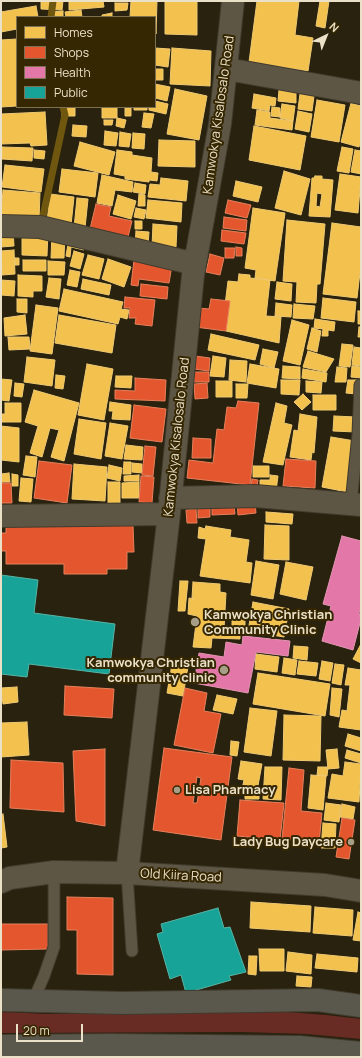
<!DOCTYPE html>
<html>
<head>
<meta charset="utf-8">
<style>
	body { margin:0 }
	#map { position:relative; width:362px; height:1058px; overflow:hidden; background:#29220e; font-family:Manrope,sans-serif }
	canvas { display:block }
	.frame { position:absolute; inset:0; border:2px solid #ebe0c8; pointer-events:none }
	.legend { position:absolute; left:16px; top:16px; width:140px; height:92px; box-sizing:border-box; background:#352702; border:1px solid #7e7151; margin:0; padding:5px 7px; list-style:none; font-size:12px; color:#ebe0c8 }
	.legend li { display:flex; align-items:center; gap:8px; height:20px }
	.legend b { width:20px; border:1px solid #7e7151 }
	.north { position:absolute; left:306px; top:16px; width:40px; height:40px; -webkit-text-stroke:3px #352702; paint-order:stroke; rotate:43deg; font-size:11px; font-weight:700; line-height:16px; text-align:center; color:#ebe0c8 }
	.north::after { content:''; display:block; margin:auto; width:14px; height:18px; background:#ebe0c8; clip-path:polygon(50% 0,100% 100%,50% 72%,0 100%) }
	.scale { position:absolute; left:16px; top:1024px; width:67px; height:18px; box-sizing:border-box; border:2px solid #ebe0c8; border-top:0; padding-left:5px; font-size:12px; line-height:14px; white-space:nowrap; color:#ebe0c8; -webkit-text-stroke:3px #352702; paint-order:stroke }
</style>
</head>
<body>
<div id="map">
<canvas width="362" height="1058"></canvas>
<div class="frame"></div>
<ul class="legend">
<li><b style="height:11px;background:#f2c14e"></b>Homes</li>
<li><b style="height:11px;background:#e4572e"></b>Shops</li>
<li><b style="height:11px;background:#e377a8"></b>Health</li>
<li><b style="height:11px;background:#17a398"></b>Public</li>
</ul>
<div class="north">N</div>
<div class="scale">20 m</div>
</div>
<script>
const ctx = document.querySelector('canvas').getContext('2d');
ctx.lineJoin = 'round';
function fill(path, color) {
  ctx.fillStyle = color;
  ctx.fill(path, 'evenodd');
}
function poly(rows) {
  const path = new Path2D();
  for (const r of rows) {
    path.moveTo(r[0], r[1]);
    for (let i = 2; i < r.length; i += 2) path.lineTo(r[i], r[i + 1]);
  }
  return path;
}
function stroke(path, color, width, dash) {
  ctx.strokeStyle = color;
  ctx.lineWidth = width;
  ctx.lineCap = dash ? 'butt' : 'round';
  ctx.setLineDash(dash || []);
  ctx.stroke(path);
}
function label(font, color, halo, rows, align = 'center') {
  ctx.font = font + ' Manrope,sans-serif';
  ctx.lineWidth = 4;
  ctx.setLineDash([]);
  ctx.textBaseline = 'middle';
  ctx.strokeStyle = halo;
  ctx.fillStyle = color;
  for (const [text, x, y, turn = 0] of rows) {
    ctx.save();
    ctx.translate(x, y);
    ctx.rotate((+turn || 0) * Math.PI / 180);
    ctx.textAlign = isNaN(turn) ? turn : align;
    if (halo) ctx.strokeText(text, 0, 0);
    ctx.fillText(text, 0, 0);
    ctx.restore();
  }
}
fill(poly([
	[1,1012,47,1014,286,1012,326,1015,361,1019,361,1039,307,1034,242,1032,1,1033]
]), '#692c24');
const homes = poly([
	[41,1,63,1,62,10,41,9,41,1],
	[69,1,103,1,104,7,69,10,69,1],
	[131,1,157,1,156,34,155,17,130,17,131,1],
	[165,1,197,1,197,35,165,34,165,1],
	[257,1,299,1,295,35,313,38,308,71,249,62,257,1],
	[320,1,329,1,325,28,316,26,320,1],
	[115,3,128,3,127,10,115,11,115,3],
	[36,6,38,17,17,17,17,29,1,32,1,12,36,6],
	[81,10,82,17,66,17,65,12,81,10],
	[63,11,63,17,49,17,49,12,63,11],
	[112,13,112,17,102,17,102,15,112,13],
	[17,39,17,106,1,107,1,40,17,39],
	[155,48,170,49,168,67,155,65,155,48],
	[172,48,211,51,210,86,170,84,172,48],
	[155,69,163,69,163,80,155,80,155,69],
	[155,84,170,87,167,101,155,98,155,84],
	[175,89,207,96,199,140,167,134,175,89],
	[279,90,296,92,296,103,278,101,279,90],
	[254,94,276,98,275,106,270,105,269,111,252,108,254,94],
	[300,94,314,96,312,111,298,109,300,94],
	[317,100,345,105,339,142,311,137,317,100],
	[155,101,168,104,166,114,149,110,149,107,155,107,155,101],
	[351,103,361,106,361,140,359,147,341,142,351,103],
	[282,104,295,106,293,121,280,118,282,104],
	[62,107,75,107,75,116,62,116,62,107],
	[102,107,117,107,117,118,102,118,102,107],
	[131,107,131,116,125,116,125,108,131,107],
	[134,107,147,107,147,110,134,110,134,107],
	[272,107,280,108,280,117,271,116,272,107],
	[257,110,270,112,270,118,293,121,292,130,255,125,257,110],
	[298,111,312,114,309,132,295,129,298,111],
	[45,112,47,145,31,146,30,143,1,144,1,114,45,112],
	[144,113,154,114,151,128,142,127,144,113],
	[117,118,126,120,124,128,116,126,117,118],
	[104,120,113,120,112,125,104,125,104,120],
	[73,125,87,126,86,137,72,136,73,125],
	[254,126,306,136,300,170,249,160,254,126],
	[105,131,118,133,116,146,104,145,105,131],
	[120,132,131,134,129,147,119,146,120,132],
	[133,133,145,134,144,149,132,148,133,133],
	[159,140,195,141,195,167,158,166,159,140],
	[80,142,115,152,109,175,74,166,80,142],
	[2,147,33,148,32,161,2,159,2,147],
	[342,147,353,149,349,173,337,171,342,147],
	[34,150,45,151,44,159,34,158,34,150],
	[117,150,132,152,132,155,152,158,151,172,158,173,157,181,149,180,149,182,125,179,125,176,114,174,117,150],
	[355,150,361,151,361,174,351,172,355,150],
	[5,165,44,169,41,192,2,187,5,165],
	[62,169,98,173,95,197,59,192,62,169],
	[284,171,310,179,301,215,275,208,284,171],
	[340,174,361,177,358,213,335,210,340,174],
	[102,175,133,182,132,192,115,190,112,206,97,203,102,175],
	[315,176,322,176,322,179,333,180,330,217,309,216,312,178,314,178,315,176],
	[317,193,322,194,320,207,316,206,317,193],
	[161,178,188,181,186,201,148,197,150,184,160,185,161,178],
	[236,181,262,187,258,202,233,196,236,181],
	[135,183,146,185,145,194,133,192,135,183],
	[3,190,40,193,39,220,1,217,3,190],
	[50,194,74,197,71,225,47,222,50,194],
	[139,194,145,195,145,206,138,206,139,194],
	[118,195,136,201,131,219,113,214,118,195],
	[77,198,88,199,85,228,74,228,77,198],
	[148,200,182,203,181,222,146,218,148,200],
	[136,208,146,210,144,219,134,217,136,208],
	[253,208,285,213,275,281,255,278,256,270,245,268,253,208],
	[287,220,325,224,320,284,317,284,316,303,296,302,297,282,283,281,287,220],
	[135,221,142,221,142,229,135,229,135,221],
	[332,223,361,227,361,264,357,298,323,294,332,223],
	[153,224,177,226,176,247,152,246,153,224],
	[13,229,14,246,1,247,1,230,13,229],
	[22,230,48,230,47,256,22,255,22,230],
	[136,231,149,232,148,246,135,245,136,231],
	[52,233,65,233,64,258,51,258,52,233],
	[69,238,85,241,84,250,71,247,70,257,66,256,69,238],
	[14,250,15,274,2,275,1,251,14,250],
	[74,251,84,254,80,269,70,266,74,251],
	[88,255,104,259,99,279,82,275,88,255],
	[15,258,19,258,19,265,15,265,15,258],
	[108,259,131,267,124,287,102,279,108,259],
	[23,260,46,260,46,271,23,271,23,260],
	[48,261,65,262,64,275,48,275,48,261],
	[70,270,80,272,77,287,67,285,70,270],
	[239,274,250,275,250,278,270,280,266,316,281,317,279,343,226,331,226,321,223,321,228,281,238,282,239,274],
	[18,275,42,276,42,291,33,291,33,297,18,296,18,275],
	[49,278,61,279,59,299,46,297,49,278],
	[83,279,111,285,109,295,81,289,83,279],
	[1,280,15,281,14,296,1,295,1,280],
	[277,282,292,284,291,301,275,299,277,282],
	[64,289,123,302,121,309,129,310,127,319,120,317,118,324,59,311,64,289],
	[323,298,356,302,354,322,321,318,323,298],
	[17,299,27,299,27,313,17,312,17,299],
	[276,303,292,305,291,317,275,316,276,303],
	[294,304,315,306,313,319,293,318,294,304],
	[36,305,58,308,52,354,30,351,36,305],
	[358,311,361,311,361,324,358,324,358,311],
	[25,315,27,334,5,336,4,318,25,315],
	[59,315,116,325,112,353,55,343,59,315],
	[315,319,335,322,334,331,328,330,328,336,322,336,323,329,314,328,315,319],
	[292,320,309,325,300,365,283,361,292,320],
	[359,327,361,327,361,337,358,337,359,327],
	[312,328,321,331,317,352,307,349,312,328],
	[211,334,259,345,255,360,208,350,211,334],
	[8,337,29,337,30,349,9,350,8,337],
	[342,344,353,345,350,367,339,366,342,344],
	[354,347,361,348,361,366,352,365,354,347],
	[263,349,278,352,274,368,260,364,263,349],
	[308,351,334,359,326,372,303,367,308,351],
	[213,356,226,358,224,377,210,376,213,356],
	[27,357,55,360,52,386,24,382,27,357],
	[230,360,247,361,246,382,229,380,230,360],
	[87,364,113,369,104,420,78,415,87,364],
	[250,364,279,369,276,388,247,383,250,364],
	[283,366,300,367,300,379,282,378,283,366],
	[352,366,361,367,361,378,351,377,352,366],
	[337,367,347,368,346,382,335,382,337,367],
	[303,369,327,373,326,382,302,378,303,369],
	[56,375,65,376,63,389,55,388,56,375],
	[116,376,132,376,131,388,115,387,116,376],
	[1,379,12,380,9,401,1,400,1,379],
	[281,380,300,380,299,395,281,394,281,380],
	[348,380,357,380,356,394,346,393,348,380],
	[216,381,232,381,232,397,216,397,216,381],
	[306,381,322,382,321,393,306,392,306,381],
	[15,383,24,384,22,397,14,396,15,383],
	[236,384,248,384,247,398,236,398,236,384],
	[34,390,79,403,64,461,51,457,59,430,50,428,42,457,30,453,38,426,25,422,34,390],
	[303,394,311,402,302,410,294,402,303,394],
	[313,395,336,395,336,410,313,410,313,395],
	[110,402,131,405,130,420,112,419,113,411,109,411,110,402],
	[5,403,21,403,21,422,1,422,1,414,5,414,5,403],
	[276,403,287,406,284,423,292,425,283,465,263,462,276,403],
	[300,414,317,417,314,453,312,452,311,460,290,457,294,430,298,431,300,414],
	[334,416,356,417,356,432,333,431,334,416],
	[79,419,106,423,101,459,74,454,79,419],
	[110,423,128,426,122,459,105,456,110,423],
	[1,426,19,428,19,462,1,460,1,426],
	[331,437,355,441,347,492,322,487,331,437],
	[126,445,143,447,142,460,124,459,126,445],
	[26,456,37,457,35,477,23,475,26,456],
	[124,462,131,462,131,474,123,474,124,462],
	[132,463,142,464,142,473,132,472,132,463],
	[74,464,107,467,105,501,72,499,74,464],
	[109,465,122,468,120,481,107,478,109,465],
	[253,466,269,466,269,477,253,477,253,466],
	[9,473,10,482,1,482,1,474,9,473],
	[12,474,18,475,18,486,12,486,12,474],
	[139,475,139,481,124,481,124,476,139,475],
	[270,475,278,476,276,491,260,487,260,480,270,480,270,475],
	[21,478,33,479,31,502,19,501,21,478],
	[108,482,120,482,120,507,108,507,108,482],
	[139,482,139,498,122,498,122,483,139,482],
	[266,512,293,514,292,524,266,522,266,512],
	[265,525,289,526,289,560,264,559,265,525],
	[206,526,231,530,230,537,249,540,246,562,252,563,250,583,200,576,206,539,198,538,199,527,205,529,206,526],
	[256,561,279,565,273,599,251,595,256,561],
	[286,562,313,567,306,600,280,594,286,562],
	[180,581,188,581,185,611,178,611,180,581],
	[193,582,220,584,220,592,226,593,224,629,240,630,240,639,212,638,211,648,193,647,197,616,188,614,189,598,195,599,192,598,193,582],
	[253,602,289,609,284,637,248,631,253,602],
	[232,612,245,612,245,628,232,628,232,612],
	[361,644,361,663,353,659,361,644],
	[294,646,308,647,307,660,293,658,294,646],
	[256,654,279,657,277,672,255,669,256,654],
	[284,658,297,660,295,675,282,673,284,658],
	[299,661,318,663,316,676,297,674,299,661],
	[322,661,333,663,330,681,319,679,322,661],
	[172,664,188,667,183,696,167,693,172,664],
	[335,664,344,665,341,685,332,683,335,664],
	[348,668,361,670,361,730,339,727,342,710,347,711,350,685,345,685,348,668],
	[258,673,330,684,325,716,253,704,258,673],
	[17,687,18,702,3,704,1,688,17,687],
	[332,688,342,689,339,717,330,715,332,688],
	[217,695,237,699,233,714,213,710,217,695],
	[250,708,277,711,271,756,244,752,250,708],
	[284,715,321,716,320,761,283,760,284,715],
	[27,722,29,755,1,757,1,723,27,722],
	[348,734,361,738,361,751,345,746,348,734],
	[231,741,239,742,237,756,230,755,231,741],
	[337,749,339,768,328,769,326,750,337,749],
	[347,750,361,754,361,763,345,758,347,750],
	[241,761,262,764,257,791,242,789,244,780,238,779,241,761],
	[345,762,361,764,359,802,328,798,332,774,343,776,345,762],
	[265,767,282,767,281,800,263,799,265,767],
	[318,767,328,767,327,776,317,775,318,767],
	[311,775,326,776,323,810,308,808,311,775],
	[245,791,259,792,259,799,245,799,245,791],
	[326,803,341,805,339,822,324,820,326,803],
	[342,804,355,807,353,819,340,817,342,804],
	[3,814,7,847,1,848,1,815,3,814],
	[323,823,336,824,335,848,321,848,323,823],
	[251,902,311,906,310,932,250,928,251,902],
	[315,907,353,910,352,936,313,933,315,907],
	[358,912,361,913,361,941,353,940,358,912],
	[259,949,284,949,284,971,260,971,259,949],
	[288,952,312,955,311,974,286,971,288,952],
	[317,954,358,958,357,972,315,968,317,954],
	[249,956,257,956,256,975,248,974,249,956],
	[297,976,312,977,311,987,296,986,297,976]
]);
fill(homes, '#f2c14e');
stroke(homes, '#f0ca73', 1);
const shops = poly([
	[228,200,251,205,247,218,225,213,228,200],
	[96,204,111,207,109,216,132,221,127,241,89,233,96,204],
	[224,217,247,220,246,231,223,228,224,217],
	[222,230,246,233,244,244,221,241,222,230],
	[236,247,242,248,242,256,236,256,236,247],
	[225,248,235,248,234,258,225,258,225,248],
	[210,254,224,258,220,275,206,272,210,254],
	[134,260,172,265,169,283,139,279,138,286,131,285,134,260],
	[141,284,168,287,167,299,140,296,141,284],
	[125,297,155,300,152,326,135,324,136,318,129,318,130,308,124,308,125,297],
	[211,299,230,301,226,331,195,327,198,308,209,309,211,299],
	[195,356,210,358,209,371,194,369,195,356],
	[194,372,209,372,209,382,194,382,194,372],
	[135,378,166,380,165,401,115,399,115,390,135,391,135,378],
	[207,383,208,398,195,399,194,384,207,383],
	[238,401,259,403,250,485,187,478,189,460,213,463,217,429,224,430,227,407,236,408,238,401],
	[134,405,166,409,162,442,130,438,134,405],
	[193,438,211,439,211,458,192,458,193,438],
	[145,446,156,447,153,476,142,475,145,446],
	[286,459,316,461,315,488,283,486,286,459],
	[39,461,72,465,67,503,34,498,39,461],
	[141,476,154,477,152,503,139,502,141,476],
	[252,479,258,480,257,487,251,486,252,479],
	[1,483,11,483,12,503,1,503,1,483],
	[255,502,256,513,238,515,237,503,255,502],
	[234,504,235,514,212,515,212,505,234,504],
	[198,507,210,507,210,517,198,518,198,507],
	[196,509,197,523,187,523,186,510,196,509],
	[133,525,134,552,127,552,127,569,107,569,107,574,64,574,64,564,6,564,6,551,1,551,1,533,6,533,6,526,133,525],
	[65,686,114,689,112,718,64,715,65,686],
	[185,688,207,693,204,711,221,714,213,753,174,745,185,688],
	[164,748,232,757,221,840,153,830,164,748],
	[197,777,201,778,197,803,193,803,197,777],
	[105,749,105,826,76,821,73,751,105,749],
	[11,760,63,763,64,812,10,808,11,760],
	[289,768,304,770,301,811,322,813,319,843,282,839,289,768],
	[240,800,284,803,280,840,237,836,240,800],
	[342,818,355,820,349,859,336,857,342,818],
	[67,897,113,898,113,975,77,974,77,930,67,930,67,897],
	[1,924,48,924,48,949,1,950,1,924]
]);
fill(shops, '#e4572e');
stroke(shops, '#e6805c', 1);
const health = poly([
	[342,536,361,541,361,608,359,613,361,619,353,650,322,641,331,606,323,604,342,536],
	[243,636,290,641,288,656,256,652,248,693,194,683,199,653,224,657,226,642,242,645,243,636]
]);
fill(health, '#e377a8');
stroke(health, '#e596b2', 1);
const public = poly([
	[1,575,38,580,34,613,115,624,109,674,29,664,27,677,1,674,1,575],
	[218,908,224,928,230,927,246,972,229,976,231,980,186,993,181,975,170,979,157,934,163,932,161,924,218,908]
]);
fill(public, '#17a398');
stroke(public, '#57b5a6', 1);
stroke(poly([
	[51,17,53,1],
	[41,225,65,115,63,107]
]), '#705710', 7);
const service = poly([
	[351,504,358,434,360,385],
	[127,873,132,951],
	[33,1001,44,976,54,947,54,872]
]);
const minor = poly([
	[227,69,361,93],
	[1,226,40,227,195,264],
	[170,498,255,496,361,505],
	[1,516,169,514],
	[127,873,169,514,193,275,220,124,233,1]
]);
const tertiary = poly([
	[1,882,10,878,54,872,127,873,325,885,361,891]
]);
const primary = poly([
	[1,1000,122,1003,318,1000,361,1006],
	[1,1046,112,1045,299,1047,361,1053]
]);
stroke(service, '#413b2d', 13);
stroke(minor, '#413b2d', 24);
stroke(tertiary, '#413b2d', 24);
stroke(primary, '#413b2d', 24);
stroke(service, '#5e5645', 11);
stroke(minor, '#5e5645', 22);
stroke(tertiary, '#5e5645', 22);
stroke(primary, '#5a574d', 22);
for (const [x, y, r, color] of [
	[195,622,5,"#a79e87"],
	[224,670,5,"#a79e87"],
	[177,790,4,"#a79e87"],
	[351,842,4,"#a79e87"]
]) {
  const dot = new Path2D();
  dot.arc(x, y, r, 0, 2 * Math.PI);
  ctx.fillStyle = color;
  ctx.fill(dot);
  stroke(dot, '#352702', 1.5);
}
label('13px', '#ebe0c8', '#352702', [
	["Kamwokya Kisalosalo Road",219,115,-82],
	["Kamwokya Kisalosalo Road",177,437,-84],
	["Old Kiira Road",181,876,3]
]);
label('bold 13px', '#ebe0c8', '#352702', [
	["Kamwokya Christian",204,615],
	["Community Clinic",204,630],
	["Kamwokya Christian",215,663,"right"],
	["community clinic",215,678,"right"],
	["Lisa Pharmacy",185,790],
	["Lady Bug Daycare",343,842,"right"]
], 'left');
</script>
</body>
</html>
